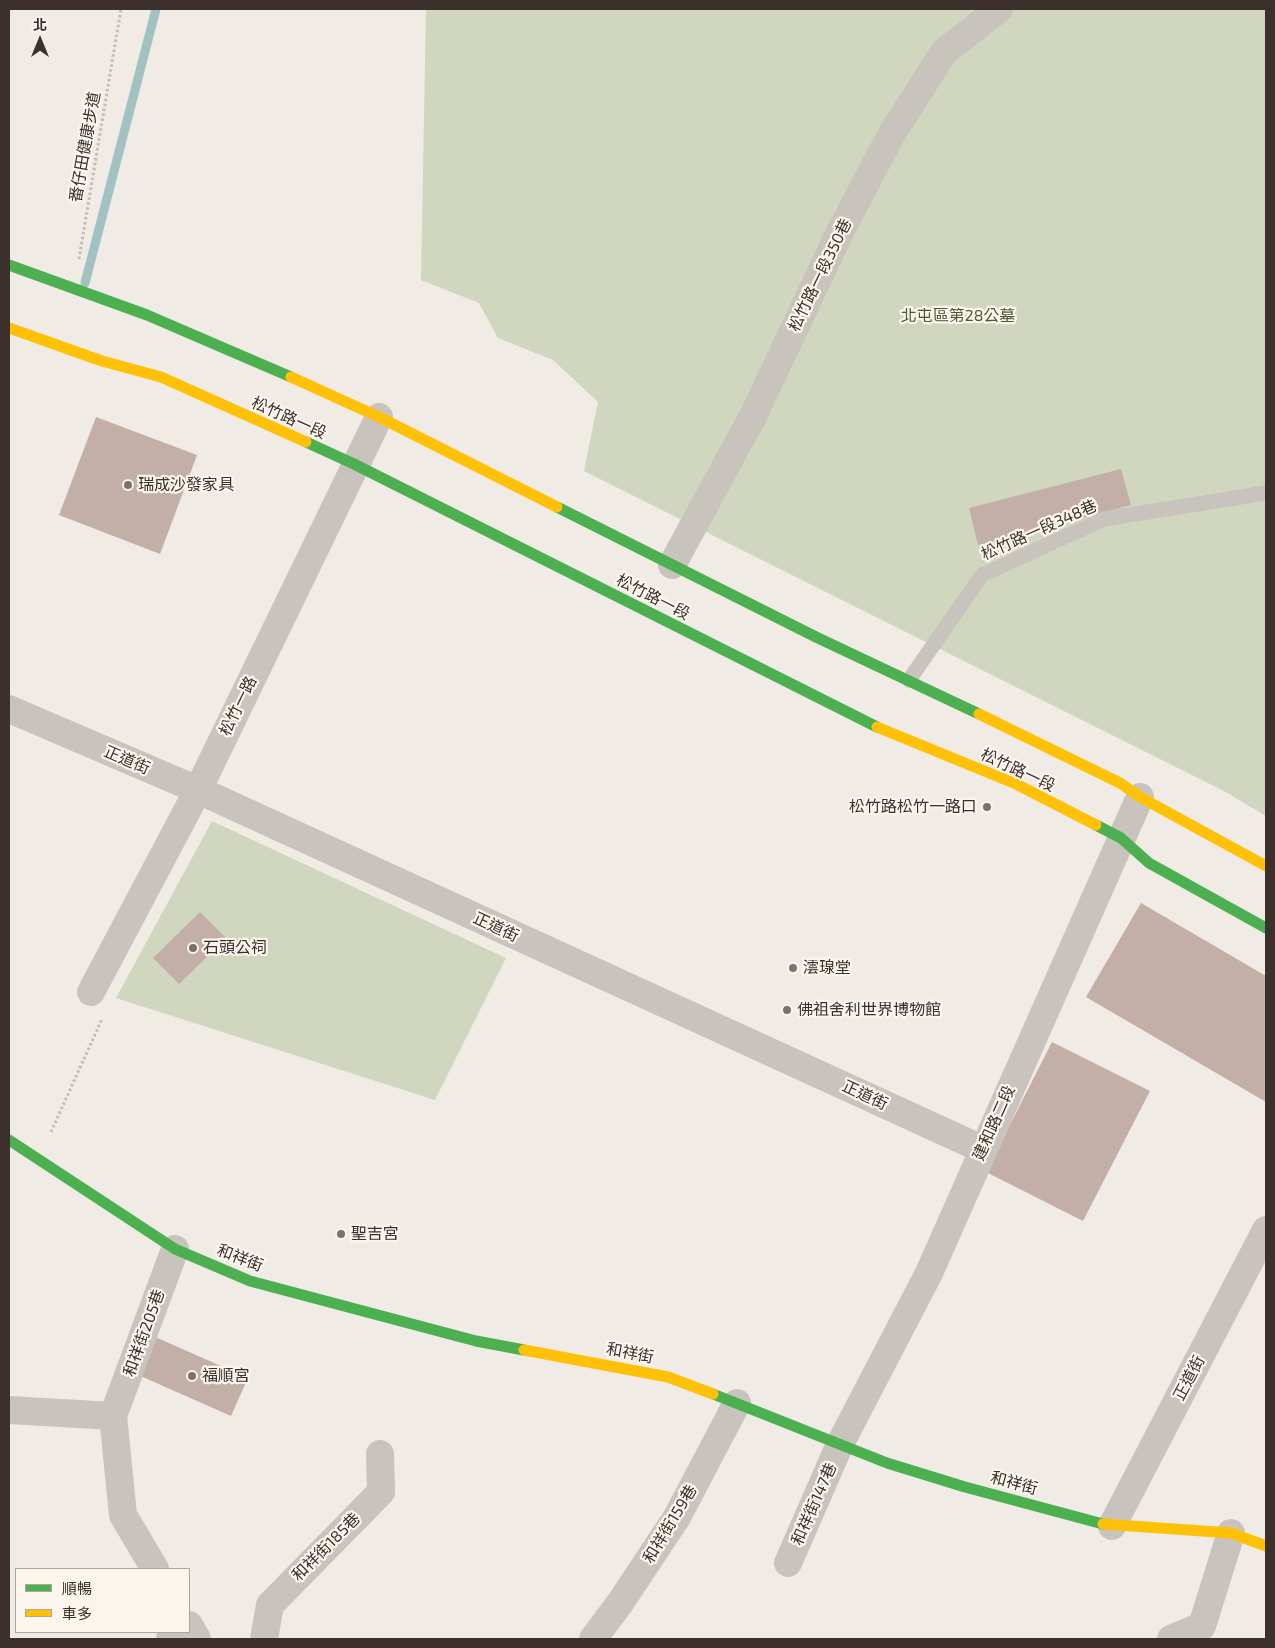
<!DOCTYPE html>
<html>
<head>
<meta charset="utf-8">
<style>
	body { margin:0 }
	#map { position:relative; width:1275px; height:1648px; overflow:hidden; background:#f0ebe5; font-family:"Exo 2","Noto Sans TC",sans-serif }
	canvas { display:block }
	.frame { position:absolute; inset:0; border:10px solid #3b302b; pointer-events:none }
	.legend { position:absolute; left:15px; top:1568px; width:175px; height:65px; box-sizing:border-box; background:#fbf5ee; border:1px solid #aea6a0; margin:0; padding:6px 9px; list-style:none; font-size:15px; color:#3b302b }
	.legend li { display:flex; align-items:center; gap:10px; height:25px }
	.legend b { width:25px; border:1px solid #aea6a0 }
	.north { position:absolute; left:15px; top:15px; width:50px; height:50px; -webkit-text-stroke:4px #fbf5ee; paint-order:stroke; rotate:0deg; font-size:14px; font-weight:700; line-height:20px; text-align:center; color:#3b302b }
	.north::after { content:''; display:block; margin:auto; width:18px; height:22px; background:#3b302b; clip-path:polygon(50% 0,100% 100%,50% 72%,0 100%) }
</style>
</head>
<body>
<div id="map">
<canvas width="1275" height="1648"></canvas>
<div class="frame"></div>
<ul class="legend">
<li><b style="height:6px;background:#4caf50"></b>順暢</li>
<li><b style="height:6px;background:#ffc107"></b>車多</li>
</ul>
<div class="north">北</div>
</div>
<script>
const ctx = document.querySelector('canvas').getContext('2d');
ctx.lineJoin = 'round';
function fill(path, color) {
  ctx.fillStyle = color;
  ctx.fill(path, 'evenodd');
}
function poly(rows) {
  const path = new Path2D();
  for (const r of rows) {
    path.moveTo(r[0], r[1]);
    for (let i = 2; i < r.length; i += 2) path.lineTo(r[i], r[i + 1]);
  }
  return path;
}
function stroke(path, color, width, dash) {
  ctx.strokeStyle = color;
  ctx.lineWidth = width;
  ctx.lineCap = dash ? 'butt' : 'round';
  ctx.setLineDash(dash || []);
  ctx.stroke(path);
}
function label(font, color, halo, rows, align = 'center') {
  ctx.font = font + ' "Exo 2","Noto Sans TC",sans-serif';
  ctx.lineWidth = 4.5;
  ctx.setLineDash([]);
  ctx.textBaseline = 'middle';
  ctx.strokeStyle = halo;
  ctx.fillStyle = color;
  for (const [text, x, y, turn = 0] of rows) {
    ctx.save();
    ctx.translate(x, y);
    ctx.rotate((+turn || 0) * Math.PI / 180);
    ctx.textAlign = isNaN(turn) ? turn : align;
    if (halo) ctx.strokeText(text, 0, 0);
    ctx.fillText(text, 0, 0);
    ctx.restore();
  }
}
fill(poly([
	[426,9,1266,9,1266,816,1224,791,584,471,598,402,553,360,498,338,479,303,421,280],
	[212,821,506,958,435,1100,116,998]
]), '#d1d6bf');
stroke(poly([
	[85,283,156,9]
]), '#a1c2c1', 9);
fill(poly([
	[96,417,197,455,160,554,59,515],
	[1121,469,1131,505,978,545,969,508],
	[1141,903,1266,976,1266,1102,1086,997],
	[200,912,226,938,179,984,153,958],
	[1052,1042,1150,1091,1083,1221,986,1172],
	[153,1336,248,1378,231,1416,136,1374]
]), '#c3afa7');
stroke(poly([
	[79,259,121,9],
	[51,1132,102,1019]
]), '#c2bbb6', 3, [2.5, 2.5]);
stroke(poly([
	[909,680,982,575,1104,519,1266,493]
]), '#c9c3be', 15);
stroke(poly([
	[672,565,753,416,839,234,891,135,944,52,999,9],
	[9,709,198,790,982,1149],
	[91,992,198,790,379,417],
	[9,1410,113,1416],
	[1112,1526,1266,1230],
	[788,1563,840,1444,929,1273,1140,797],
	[155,1569,123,1515,113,1416,175,1249],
	[189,1625,197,1639],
	[170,1639,173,1632],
	[264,1639,270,1605,381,1492,380,1454],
	[593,1639,620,1603,677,1517,737,1403],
	[1171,1639,1202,1626,1231,1533]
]), '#c9c3be', 28);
stroke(poly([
	[9,265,147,315,291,377],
	[306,442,354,464,877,727],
	[557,507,818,638,979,714],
	[1096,825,1121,838,1149,863,1266,928],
	[9,1140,175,1249,250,1281,476,1341,524,1350],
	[713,1394,887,1463,965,1487,1103,1524]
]), '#4caf50', 11);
stroke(poly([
	[9,328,102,361,161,377,306,442],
	[291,377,379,417,557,507],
	[979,714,1120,783,1140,797,1266,866],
	[877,727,1016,784,1096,825],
	[524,1350,668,1377,713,1394],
	[1103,1524,1231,1533,1266,1546]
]), '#ffc107', 11);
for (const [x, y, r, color] of [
	[128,485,5,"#7a716c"],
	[987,807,5,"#7a716c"],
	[193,948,5,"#7a716c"],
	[793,968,5,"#7a716c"],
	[787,1010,5,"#7a716c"],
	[341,1234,5,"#7a716c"],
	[192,1376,5,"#7a716c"]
]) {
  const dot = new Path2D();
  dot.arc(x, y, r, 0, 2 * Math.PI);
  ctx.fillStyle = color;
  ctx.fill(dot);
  stroke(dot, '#fbf5ee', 2);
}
label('16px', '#3b302b', '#fbf5ee', [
	["番仔田健康步道",85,147,-80],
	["松竹路一段350巷",820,275,-64],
	["松竹路一段",289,418,24],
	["松竹路一段348巷",1039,530,-24],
	["松竹路一段",653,597,27],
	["松竹一路",238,706,-64],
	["正道街",127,760,23],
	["松竹路一段",1018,770,25],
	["正道街",496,927,25],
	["正道街",865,1095,25],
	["建和路二段",994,1123,-66],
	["和祥街",240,1258,21],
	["和祥街205巷",144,1333,-70],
	["和祥街",630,1353,11],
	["正道街",1189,1378,-62],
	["和祥街",1014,1483,15],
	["和祥街147巷",814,1504,-66],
	["和祥街159巷",670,1524,-59],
	["和祥街185巷",326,1547,-45]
]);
label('16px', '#4a5a2e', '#fbf5ee', [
	["北屯區第28公墓",958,316]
]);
label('16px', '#3b302b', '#fbf5ee', [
	["瑞成沙發家具",138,485],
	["松竹路松竹一路口",977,807,"right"],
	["石頭公祠",203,948],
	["澐瑔堂",803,968],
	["佛祖舍利世界博物館",797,1010],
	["聖吉宮",351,1234],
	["福順宮",202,1376]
], 'left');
</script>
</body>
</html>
